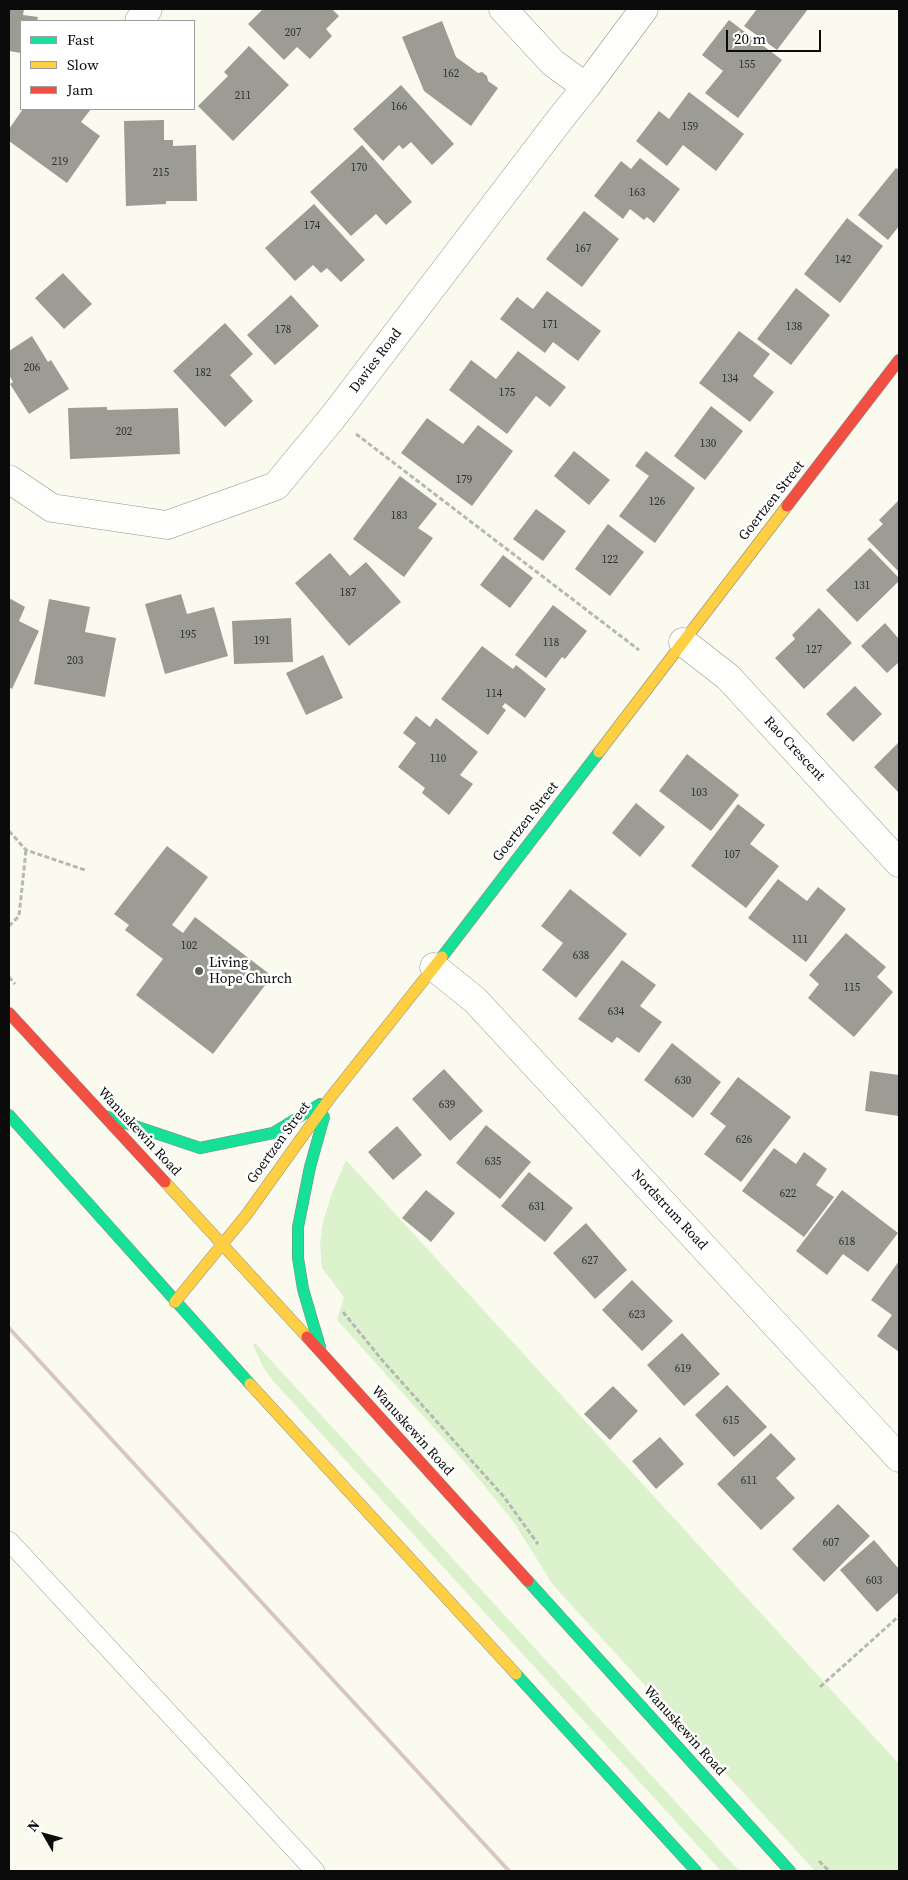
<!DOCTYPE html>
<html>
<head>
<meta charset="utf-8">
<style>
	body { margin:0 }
	#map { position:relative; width:908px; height:1880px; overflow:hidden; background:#fafaef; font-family:"Source Serif 4",serif }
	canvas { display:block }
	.frame { position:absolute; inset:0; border:10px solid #0b0b0b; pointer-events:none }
	.legend { position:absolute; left:20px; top:20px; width:175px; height:90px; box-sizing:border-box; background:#fff; border:1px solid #9d9d9d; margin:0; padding:6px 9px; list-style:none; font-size:15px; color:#0b0b0b }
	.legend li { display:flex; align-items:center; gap:10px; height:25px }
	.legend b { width:25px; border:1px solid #9d9d9d }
	.north { position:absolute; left:20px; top:1810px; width:50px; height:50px; -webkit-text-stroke:4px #fff; paint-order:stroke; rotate:308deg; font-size:14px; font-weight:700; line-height:20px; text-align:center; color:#0b0b0b }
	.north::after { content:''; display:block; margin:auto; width:18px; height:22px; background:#0b0b0b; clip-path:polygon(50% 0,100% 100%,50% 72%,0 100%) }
	.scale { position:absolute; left:726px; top:30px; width:95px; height:22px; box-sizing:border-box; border:2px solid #0b0b0b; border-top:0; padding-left:6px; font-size:15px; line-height:18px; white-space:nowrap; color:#0b0b0b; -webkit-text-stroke:4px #fff; paint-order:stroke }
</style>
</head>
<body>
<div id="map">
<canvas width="908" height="1880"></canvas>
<div class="frame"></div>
<ul class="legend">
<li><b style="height:6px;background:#16e098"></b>Fast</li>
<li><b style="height:6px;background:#ffcf43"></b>Slow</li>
<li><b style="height:6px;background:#f24e42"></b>Jam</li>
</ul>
<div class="north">N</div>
<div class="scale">20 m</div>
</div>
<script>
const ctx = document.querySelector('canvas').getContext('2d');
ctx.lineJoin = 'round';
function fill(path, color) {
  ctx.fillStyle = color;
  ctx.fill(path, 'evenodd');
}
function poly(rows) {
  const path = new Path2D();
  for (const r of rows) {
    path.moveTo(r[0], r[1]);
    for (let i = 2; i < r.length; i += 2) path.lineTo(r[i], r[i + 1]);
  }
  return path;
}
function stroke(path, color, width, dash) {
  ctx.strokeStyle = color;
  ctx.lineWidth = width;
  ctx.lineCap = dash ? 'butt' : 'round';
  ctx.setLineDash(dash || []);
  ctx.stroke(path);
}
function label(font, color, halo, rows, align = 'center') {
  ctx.font = font + ' "Source Serif 4",serif';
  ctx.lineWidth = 5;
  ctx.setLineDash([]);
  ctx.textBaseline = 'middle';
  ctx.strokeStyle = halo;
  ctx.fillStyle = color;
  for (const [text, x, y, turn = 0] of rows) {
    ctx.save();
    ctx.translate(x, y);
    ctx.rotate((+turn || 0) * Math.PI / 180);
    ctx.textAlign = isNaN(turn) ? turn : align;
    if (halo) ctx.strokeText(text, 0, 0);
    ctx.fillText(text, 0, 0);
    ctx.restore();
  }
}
fill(poly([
	[346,1160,899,1764,899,1871,815,1871,553,1585,513,1521,469,1467,337,1320,344,1297,322,1268,320,1244,323,1222,332,1193],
	[254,1344,256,1344,739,1871,721,1871,274,1382,263,1367,253,1345]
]), '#dbf2cd');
fill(poly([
	[9,9,24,9,23,15,38,17,37,21,21,21,21,53,9,51],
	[263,9,332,9,339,16,326,29,332,36,310,59,297,47,284,60,248,24],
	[757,9,808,9,777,50,744,26],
	[729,20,782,60,738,118,705,93,723,71,702,55],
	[442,21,456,57,478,73,482,72,487,76,488,81,498,88,471,126,424,91,402,37],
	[249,46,289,85,233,141,198,106,228,76,224,72],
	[401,85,454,144,432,165,411,142,403,149,399,145,383,161,353,129],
	[689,92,744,134,716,171,683,145,667,166,636,141,659,111,669,119],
	[23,109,91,109,81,122,100,136,67,183,9,141,9,129],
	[164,120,164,140,173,140,173,146,196,145,197,201,166,201,166,204,126,206,124,121],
	[362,145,412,202,386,225,376,214,351,236,310,192],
	[640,158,680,189,654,223,647,217,644,220,630,209,623,219,594,196,621,161,631,169],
	[896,168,899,170,899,226,888,240,858,215],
	[314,204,365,260,341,282,327,268,321,273,313,265,295,281,265,248],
	[584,211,619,239,582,287,546,259],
	[847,218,883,246,840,303,804,274],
	[63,273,92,304,64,329,35,298],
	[796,288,830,315,791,365,757,339],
	[547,291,601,331,578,361,553,342,545,353,500,319,517,297,533,309],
	[291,295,319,326,275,365,247,335],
	[225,323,253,354,230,375,253,401,225,427,173,371],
	[739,331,770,354,753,376,774,392,750,422,699,383],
	[32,336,48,362,51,360,69,389,29,414,10,384,13,382,9,375,9,351],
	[518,351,566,387,550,407,536,396,507,434,449,390,471,360,496,379],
	[711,406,743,431,705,480,674,456],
	[107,407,107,410,178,408,180,454,70,459,68,408],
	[427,418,463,444,478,425,513,451,472,506,401,453],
	[574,451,610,480,589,505,554,476],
	[646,451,695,488,655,543,619,516,649,476,635,466],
	[400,476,437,504,418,528,433,538,404,577,353,539],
	[899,500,899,572,867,539,883,524,879,520],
	[536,509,566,531,543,561,513,539],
	[608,524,644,552,610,596,575,569],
	[870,548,899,578,899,581,857,622,826,590],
	[330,553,350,576,366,562,401,602,349,646,295,583],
	[503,555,533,578,510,608,480,585],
	[181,594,187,614,214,607,228,656,165,674,145,604],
	[9,598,25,607,19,621,39,631,12,689,9,687],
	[49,599,90,607,85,632,116,638,105,697,34,684],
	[553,605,587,631,565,659,562,657,546,678,515,655],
	[819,608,852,643,804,689,775,658,795,639,792,635],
	[291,618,293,662,234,664,232,621],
	[885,623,899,639,899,662,887,673,861,646],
	[482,646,513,669,516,665,546,689,525,718,505,703,502,707,506,710,488,735,441,699],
	[323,655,343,698,306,715,286,673],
	[855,686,882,714,853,742,826,714],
	[416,716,430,727,436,718,478,752,460,775,473,784,449,815,422,793,425,788,398,767,416,743,403,733],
	[899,742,899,793,874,767],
	[687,754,739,795,711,831,659,791],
	[636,803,665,827,640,857,612,833],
	[738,804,765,825,750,844,779,866,746,908,691,866],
	[167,846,208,877,172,925,183,933,195,917,272,976,213,1054,136,995,163,959,125,930,129,925,114,914],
	[778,879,807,901,818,887,846,909,806,962,748,918],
	[570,889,627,934,576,998,542,970,563,943,541,926],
	[846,933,886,967,877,977,893,992,854,1037,808,998,819,984,809,975],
	[622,960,656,985,640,1006,662,1022,639,1053,617,1037,612,1043,578,1019],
	[672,1043,721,1082,693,1118,644,1080],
	[444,1069,483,1111,450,1141,412,1099],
	[870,1071,899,1075,899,1116,865,1111],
	[738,1077,791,1117,741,1182,704,1154,726,1126,710,1114],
	[486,1125,531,1162,500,1199,456,1163],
	[397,1126,422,1155,393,1180,368,1152],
	[774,1148,796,1164,804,1152,827,1169,816,1185,834,1197,804,1237,742,1191],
	[529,1172,573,1208,545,1242,501,1206],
	[426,1190,455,1213,431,1242,402,1218],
	[842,1190,898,1233,868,1272,843,1254,827,1275,796,1251],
	[586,1223,627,1270,595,1299,553,1253],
	[899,1261,899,1352,877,1336,892,1315,871,1300],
	[632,1280,673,1321,642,1351,602,1310],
	[682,1333,720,1374,684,1406,647,1365],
	[727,1385,767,1427,734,1457,695,1415],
	[613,1386,638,1411,610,1440,584,1414],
	[771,1433,796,1459,776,1478,795,1498,761,1530,717,1484],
	[660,1437,684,1464,656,1489,632,1461],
	[838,1504,870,1536,824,1582,792,1549],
	[874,1540,899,1569,899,1592,877,1612,840,1570]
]), '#9c9c95');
const lane = poly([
	[9,1541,315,1871]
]);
const street = poly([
	[503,9,553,63,586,87],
	[139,21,148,9],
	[9,479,52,508,167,525,276,486,333,417,561,118,586,87,644,9],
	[683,642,728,677,899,863],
	[434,967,475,1000,899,1458]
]);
const fast = poly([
	[442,957,599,752],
	[9,1115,250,1384],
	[105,1116,200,1148,273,1133,320,1104],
	[320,1347,303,1289,298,1258,298,1227,310,1167,324,1117],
	[528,1581,790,1871],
	[516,1674,696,1871]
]);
const slow = poly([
	[599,752,787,506],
	[165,1182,307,1337],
	[175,1302,247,1214,330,1098,442,957],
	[250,1384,516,1674]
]);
const jam = poly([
	[787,506,899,360],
	[9,1013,165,1182],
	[307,1337,528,1581]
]);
stroke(lane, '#93938e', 20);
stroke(street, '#93938e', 29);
stroke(fast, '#898984', 12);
stroke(slow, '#898984', 12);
stroke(jam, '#898984', 12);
stroke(poly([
	[356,434,639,650],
	[9,831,26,850,85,870],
	[9,926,19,916,26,850],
	[9,977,15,984],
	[343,1312,382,1360,504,1497,538,1544],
	[820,1687,899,1616],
	[819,1861,829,1871]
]), '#b7b7b5', 3, [5, 2.5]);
stroke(lane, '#fefefd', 19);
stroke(street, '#fefefd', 28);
stroke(fast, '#16e098', 11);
stroke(slow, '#ffcf43', 11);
stroke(jam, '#f24e42', 11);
stroke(poly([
	[9,1328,509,1871]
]), '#d8c7c1', 4);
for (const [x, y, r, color] of [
	[199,971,5,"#5f5f5b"]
]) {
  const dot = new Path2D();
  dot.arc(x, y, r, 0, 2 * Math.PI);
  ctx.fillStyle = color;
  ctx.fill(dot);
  stroke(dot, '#fff', 2);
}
label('11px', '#2f2f2e', null, [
	["207",293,33],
	["155",747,65],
	["162",451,74],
	["211",243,96],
	["166",399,107],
	["159",690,127],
	["219",60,162],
	["170",359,168],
	["215",161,173],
	["163",637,193],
	["174",312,226],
	["167",583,249],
	["142",843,260],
	["171",550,325],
	["138",794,327],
	["178",283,330],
	["206",32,368],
	["182",203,373],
	["134",730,379],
	["175",507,393],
	["202",124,432],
	["130",708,444],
	["179",464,480],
	["126",657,502],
	["183",399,516],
	["122",610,560],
	["131",862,586],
	["187",348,593],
	["195",188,635],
	["191",262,641],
	["118",551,643],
	["127",814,650],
	["203",75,661],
	["114",494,694],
	["110",438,759],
	["103",699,793],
	["107",732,855],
	["111",800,940],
	["102",189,946],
	["638",581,956],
	["115",852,988],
	["634",616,1012],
	["630",683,1081],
	["639",447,1105],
	["626",744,1140],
	["635",493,1162],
	["622",788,1194],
	["631",537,1207],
	["618",847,1242],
	["627",590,1261],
	["623",637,1315],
	["619",683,1369],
	["615",731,1421],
	["611",749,1481],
	["607",831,1543],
	["603",874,1581]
]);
label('14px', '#0b0b0b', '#fff', [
	["Davies Road",376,361,-53],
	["Goertzen Street",772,501,-52],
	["Rao Crescent",794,749,47],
	["Goertzen Street",526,822,-52],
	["Wanuskewin Road",139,1132,47],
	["Goertzen Street",279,1143,-54],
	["Nordstrum Road",669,1210,47],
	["Wanuskewin Road",412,1431,48],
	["Wanuskewin Road",684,1731,48]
]);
label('14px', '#0b0b0b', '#fff', [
	["Living",209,963],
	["Hope Church",209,979]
], 'left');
</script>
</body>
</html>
